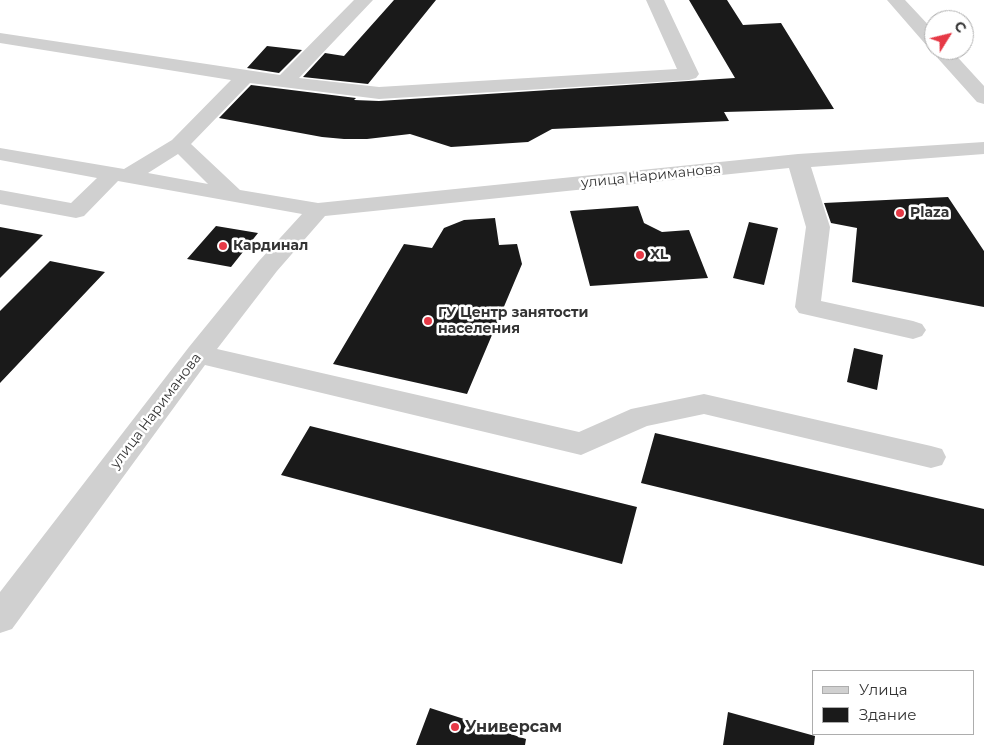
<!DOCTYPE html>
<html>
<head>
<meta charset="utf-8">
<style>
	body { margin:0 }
	#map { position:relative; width:984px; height:745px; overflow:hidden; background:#fff; font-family:Montserrat,sans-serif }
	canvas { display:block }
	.legend { position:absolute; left:812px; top:670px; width:162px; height:65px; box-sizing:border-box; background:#fff; border:1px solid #adadad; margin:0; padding:6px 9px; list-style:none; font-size:15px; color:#333 }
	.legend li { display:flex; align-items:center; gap:10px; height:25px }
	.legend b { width:25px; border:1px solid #adadad }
	.north { position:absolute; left:924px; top:10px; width:50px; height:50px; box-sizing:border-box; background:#fff; border:1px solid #adadad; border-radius:50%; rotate:54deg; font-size:14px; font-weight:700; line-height:20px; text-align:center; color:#333 }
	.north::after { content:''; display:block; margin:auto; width:18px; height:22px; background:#e63946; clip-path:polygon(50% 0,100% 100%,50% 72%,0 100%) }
</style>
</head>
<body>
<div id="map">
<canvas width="984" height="745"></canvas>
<ul class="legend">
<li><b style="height:6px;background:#d0d0d0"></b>Улица</li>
<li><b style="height:14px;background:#1a1a1a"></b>Здание</li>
</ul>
<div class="north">С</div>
</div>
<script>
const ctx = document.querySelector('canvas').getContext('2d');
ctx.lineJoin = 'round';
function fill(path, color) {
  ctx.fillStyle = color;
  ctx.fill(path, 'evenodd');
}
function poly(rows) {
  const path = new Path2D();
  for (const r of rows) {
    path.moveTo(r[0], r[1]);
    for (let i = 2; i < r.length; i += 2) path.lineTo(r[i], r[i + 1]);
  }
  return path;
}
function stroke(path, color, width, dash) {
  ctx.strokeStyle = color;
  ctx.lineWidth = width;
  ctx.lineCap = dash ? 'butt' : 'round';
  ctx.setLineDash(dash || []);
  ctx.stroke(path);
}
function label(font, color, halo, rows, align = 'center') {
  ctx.font = font + ' Montserrat,sans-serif';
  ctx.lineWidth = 5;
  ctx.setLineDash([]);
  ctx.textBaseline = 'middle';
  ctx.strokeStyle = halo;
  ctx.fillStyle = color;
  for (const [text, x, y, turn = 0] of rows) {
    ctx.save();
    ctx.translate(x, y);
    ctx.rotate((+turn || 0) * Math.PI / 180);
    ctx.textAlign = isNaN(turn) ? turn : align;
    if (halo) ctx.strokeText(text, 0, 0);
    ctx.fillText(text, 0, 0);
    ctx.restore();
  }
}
fill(poly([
	[394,0,436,0,368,84,303,77,325,53,344,56],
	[689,0,727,0,743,25,781,23,834,109,724,112,729,121,552,129,528,142,451,147,410,134,367,139,344,139,322,137,219,118,251,85,356,98,354,100,379,101,735,78],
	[267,46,302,50,279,73,247,68],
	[948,197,984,251,984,307,852,282,857,228,831,223,824,203],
	[638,206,644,223,662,232,689,230,708,278,590,286,570,211],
	[495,218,499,245,517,244,522,264,467,394,333,364,404,244,432,248,444,228,464,220],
	[749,222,778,228,764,285,733,278],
	[216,226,258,233,231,267,187,259],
	[0,227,43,235,0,278],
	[50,261,105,272,0,383,0,311],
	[854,348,883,355,877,390,847,382],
	[310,426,637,507,622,564,281,475],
	[655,433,984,509,984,566,641,483],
	[430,708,526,739,525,745,416,745],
	[728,712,815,736,814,745,723,745]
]), '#1a1a1a');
fill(poly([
	[354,0,373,0,299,78,379,87,677,69,646,0,664,0,699,74,696,78,689,80,379,99,250,83,191,144,240,190,318,203,798,154,984,142,984,154,811,167,830,227,821,301,913,321,922,324,926,330,922,336,913,339,799,313,795,307,806,227,789,168,325,216,277,271,217,349,579,432,631,409,704,394,931,446,942,449,946,457,942,465,931,468,704,414,647,426,581,455,205,365,12,629,0,633,0,592,189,347,259,261,302,214,118,181,84,216,76,218,0,204,0,190,71,203,97,178,0,160,0,148,124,169,172,140,231,80,0,43,0,33,280,75,354,0],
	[178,154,208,184,148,173,178,154],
	[887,0,905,0,934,31,934,50,951,50,984,86,984,104,977,102,934,54,932,50,933,47,927,46,887,0]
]), '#d0d0d0');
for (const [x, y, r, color] of [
	[900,213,5,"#e63946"],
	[223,246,5,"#e63946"],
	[640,255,5,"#e63946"],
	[428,321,5,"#e63946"],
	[455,727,5,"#e63946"]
]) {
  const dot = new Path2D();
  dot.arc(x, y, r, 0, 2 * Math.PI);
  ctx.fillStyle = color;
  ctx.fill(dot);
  stroke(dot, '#fff', 2);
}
label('14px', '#333', '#fff', [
	["улица Нариманова",651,176,-6],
	["улица Нариманова",156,411,-53]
]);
label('bold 14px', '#333', '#fff', [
	["Plaza",910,213],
	["Кардинал",233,246],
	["XL",650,255],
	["ГУ Центр занятости",438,313],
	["населения",438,329]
], 'left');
label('bold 16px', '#333', '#fff', [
	["Универсам",465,727]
], 'left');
</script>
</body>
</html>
